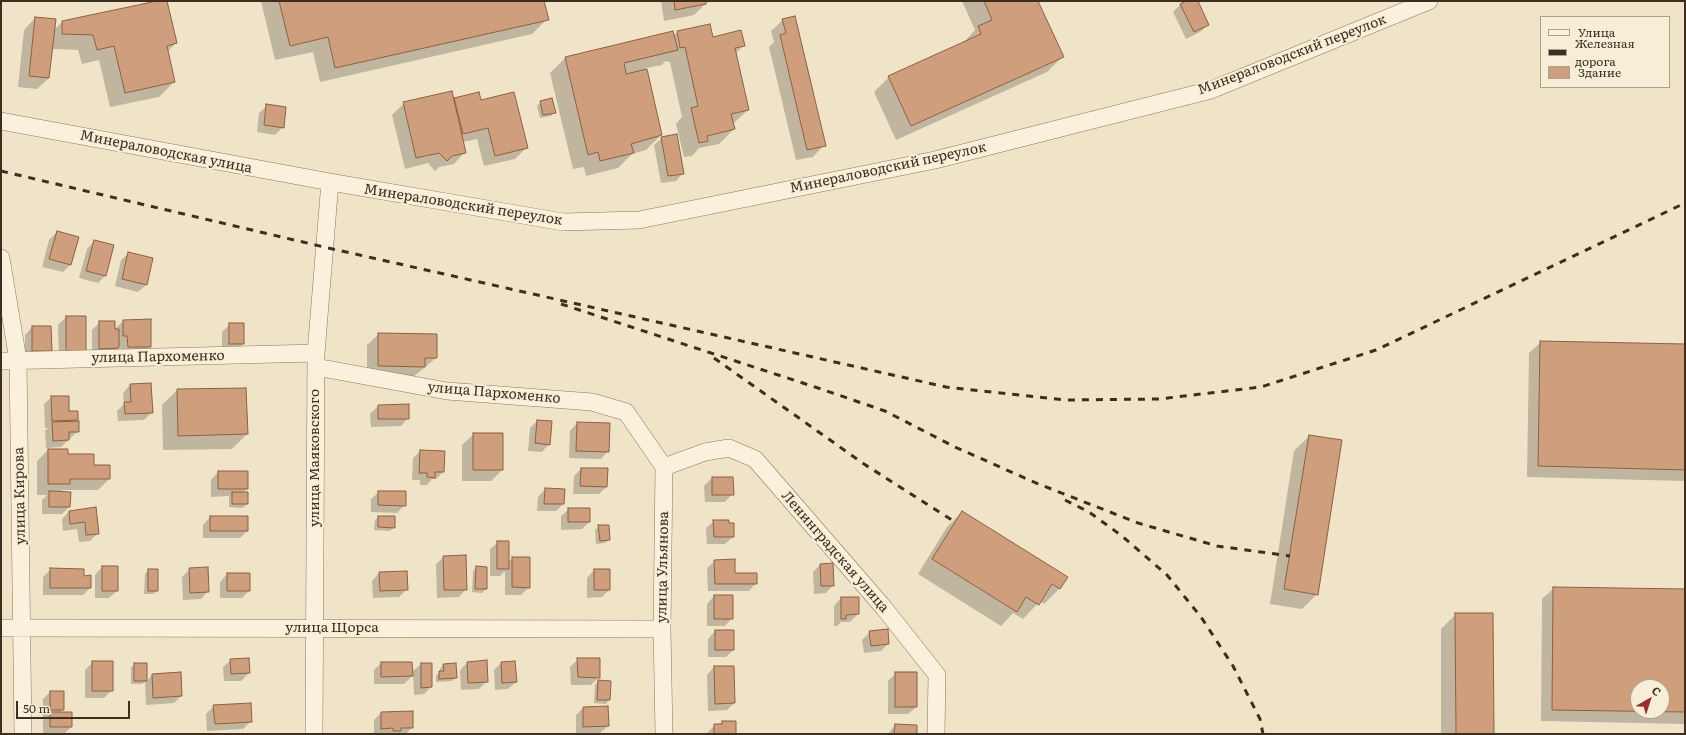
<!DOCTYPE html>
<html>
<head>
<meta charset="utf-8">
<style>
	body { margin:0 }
	#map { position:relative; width:1686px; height:735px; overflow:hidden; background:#f0e4c8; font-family:Literata,serif }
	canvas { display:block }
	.frame { position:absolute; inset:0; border:2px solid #3d2e20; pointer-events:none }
	.legend { position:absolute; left:1540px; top:16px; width:130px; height:72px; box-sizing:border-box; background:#f7eed8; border:1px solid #ada18e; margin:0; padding:5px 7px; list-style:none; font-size:12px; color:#3d2e20 }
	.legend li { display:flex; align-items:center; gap:8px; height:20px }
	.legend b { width:20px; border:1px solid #ada18e }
	.north { position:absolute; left:1630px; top:679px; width:40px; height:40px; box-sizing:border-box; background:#f7eed8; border:1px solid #ada18e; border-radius:50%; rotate:39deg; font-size:11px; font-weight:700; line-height:16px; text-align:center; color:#3d2e20 }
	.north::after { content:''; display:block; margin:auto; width:14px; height:18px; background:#9e2a2b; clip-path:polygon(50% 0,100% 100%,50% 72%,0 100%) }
	.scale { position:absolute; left:16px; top:701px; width:114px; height:18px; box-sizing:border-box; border:2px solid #3d2e20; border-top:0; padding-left:5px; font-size:12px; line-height:14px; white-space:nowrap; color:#3d2e20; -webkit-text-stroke:3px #f7eed8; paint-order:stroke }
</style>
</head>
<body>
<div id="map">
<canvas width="1686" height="735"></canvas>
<div class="frame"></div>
<ul class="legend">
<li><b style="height:5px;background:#faf1dc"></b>Улица</li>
<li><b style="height:5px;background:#3d2e20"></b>Железная дорога</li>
<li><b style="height:11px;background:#cf9f7d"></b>Здание</li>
</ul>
<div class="north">С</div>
<div class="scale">50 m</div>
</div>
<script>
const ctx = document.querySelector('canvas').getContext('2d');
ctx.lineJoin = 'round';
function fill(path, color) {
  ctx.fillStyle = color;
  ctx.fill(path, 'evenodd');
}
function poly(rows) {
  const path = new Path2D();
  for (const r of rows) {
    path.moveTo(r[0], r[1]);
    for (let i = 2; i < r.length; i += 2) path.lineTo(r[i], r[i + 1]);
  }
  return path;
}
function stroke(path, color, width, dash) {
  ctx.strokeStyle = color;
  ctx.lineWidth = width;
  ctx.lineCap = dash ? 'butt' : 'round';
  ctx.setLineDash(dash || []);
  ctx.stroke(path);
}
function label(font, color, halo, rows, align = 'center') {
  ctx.font = font + ' Literata,serif';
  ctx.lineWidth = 4;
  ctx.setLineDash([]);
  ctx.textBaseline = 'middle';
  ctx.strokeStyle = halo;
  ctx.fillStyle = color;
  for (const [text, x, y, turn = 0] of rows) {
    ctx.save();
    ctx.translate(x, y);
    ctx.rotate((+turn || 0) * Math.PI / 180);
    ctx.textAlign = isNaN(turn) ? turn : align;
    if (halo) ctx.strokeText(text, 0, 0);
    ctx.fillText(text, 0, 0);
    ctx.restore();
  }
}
fill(poly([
	[161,1,166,1,176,43,167,52,174,82,159,97,110,107,99,60,82,64,78,50,51,49,49,78,37,89,18,87,24,30,35,18,53,31,62,22],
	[261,1,543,1,547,19,532,34,320,82,313,52,275,60],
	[661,1,705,1,705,4,694,15,664,21],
	[962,1,1037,1,1062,57,1047,72,896,140,874,92,889,77,964,42,975,30],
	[1188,1,1197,1,1208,25,1200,32,1186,39,1173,12,1181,4],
	[783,20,824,145,813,157,796,160,769,47,774,42,771,31],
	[710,25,712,38,744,45,735,54,748,110,733,124,734,129,719,144,699,148,692,156,684,157,676,124,682,117,670,62,665,61,662,65,646,68,661,135,646,150,632,154,618,168,586,176,584,167,573,169,550,73,565,58,673,33,673,36,677,32],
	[455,99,481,101,527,147,515,159,484,166,477,139,463,142,465,152,454,164,439,167,435,171,428,163,405,169,392,115,404,103,453,101],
	[541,102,555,112,551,116,540,118,537,106],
	[267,106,283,127,275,135,257,132,259,113],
	[662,138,683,173,676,181,661,183,654,145],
	[57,232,70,265,63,272,42,267,49,240],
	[94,241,105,276,98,283,79,278,87,249],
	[129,253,146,285,138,292,115,286,121,260],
	[66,317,85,317,85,350,59,358,58,325],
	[123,321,150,347,143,354,121,354,120,346,111,356,92,356,92,330,100,322,114,330],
	[230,324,243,344,236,351,222,351,222,332],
	[32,327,51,351,43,358,25,358,25,335],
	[379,334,436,358,412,378,367,377,367,345],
	[1541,342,1685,345,1685,481,1527,477,1529,353],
	[130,385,152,412,144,420,118,421,117,411,124,404,123,393],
	[177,390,247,434,232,449,163,450,162,405],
	[52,397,68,412,77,412,78,431,61,447,46,448,45,431,48,428,45,428,44,404],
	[408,405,408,418,401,426,371,427,370,414,378,406],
	[537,421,549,444,542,452,528,451,530,428],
	[577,423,608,451,601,459,569,458,570,431],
	[474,434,502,434,502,470,491,481,462,481,462,445],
	[1309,436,1317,594,1302,609,1270,604,1294,451],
	[48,450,67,450,67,455,93,466,109,479,98,490,63,490,60,493,69,507,62,514,42,514,42,500,47,495,37,495,37,461],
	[420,451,443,472,436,479,432,479,427,485,420,485,420,480,412,480,413,458],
	[581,469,606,487,599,494,573,494,574,476],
	[218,472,247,489,242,493,247,493,247,504,243,508,229,507,229,496,211,497,211,480],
	[712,478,732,478,732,494,725,502,705,502,704,486],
	[545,489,563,504,556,511,537,511,538,497],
	[379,492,405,505,397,513,371,512,371,499],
	[95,509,98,533,90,541,79,542,77,529,63,531,62,519,69,511],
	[569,509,589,522,582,529,561,530,561,516],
	[962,512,1059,589,1044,604,1040,601,1023,619,1013,613,1001,626,918,574,947,527],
	[210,517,247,531,240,538,203,538,203,525],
	[378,517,394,527,390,531,374,530,375,520],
	[714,521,733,537,725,544,707,544,706,528],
	[599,526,609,540,605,543,596,544,595,530],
	[498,542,508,562,513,558,529,587,521,595,505,595,505,571,500,576,490,576,490,549],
	[444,557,466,589,459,597,437,598,436,564],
	[715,561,734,574,756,583,749,591,708,591,707,568],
	[820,565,833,585,826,593,814,594,813,572],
	[102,567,117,591,109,598,95,598,95,575],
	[476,567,486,568,486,589,482,593,472,592,473,571],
	[190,569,208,591,201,599,183,600,182,577],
	[50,570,83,577,90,588,83,595,43,595,43,577],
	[148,570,157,591,153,594,144,594,145,574],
	[594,570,609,590,602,597,587,598,587,578],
	[379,573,406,590,399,597,373,598,372,581],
	[227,574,249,591,242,598,220,598,220,582],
	[1554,588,1685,590,1685,724,1541,721,1542,599],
	[1638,687,1662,687,1662,711,1638,711],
	[714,596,732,618,725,626,707,626,707,604],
	[841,598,858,614,850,622,841,622,837,626,834,626,834,606],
	[1456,614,1493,734,1441,734,1441,629],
	[715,631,733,650,726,657,708,657,708,639],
	[870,632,888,644,881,651,864,653,862,640],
	[578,659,599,677,591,685,571,685,570,667],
	[231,660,249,673,241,681,224,681,223,667],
	[93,662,112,690,104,698,85,698,85,670],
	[381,663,412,676,404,684,374,684,374,670],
	[467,663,487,681,479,689,461,690,460,670],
	[501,663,516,682,508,689,495,690,494,670],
	[135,664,146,664,146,682,152,675,181,696,174,703,146,705,145,682,142,684,131,684,131,667],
	[421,664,431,664,431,687,424,694,414,695,413,671],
	[444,665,456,678,452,681,436,682,436,676,440,672,440,668],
	[714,667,734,703,727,710,708,711,707,675],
	[896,673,916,707,908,714,888,714,888,681],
	[598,681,610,682,609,700,606,704,594,703,595,685],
	[50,692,63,709,60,713,71,727,64,734,43,734,43,720,46,717,43,717,43,699],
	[214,706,251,721,243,729,207,731,206,714],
	[583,708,608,726,600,733,576,734,576,715],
	[381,713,412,727,406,734,374,734,374,720],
	[722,722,735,734,706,734,715,725,719,725],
	[895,725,916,734,888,734]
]), '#0003');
const building = poly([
	[157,1,167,1,177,43,167,46,175,82,125,93,114,46,97,50,93,35,62,34,62,21,157,1],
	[279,1,544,1,549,20,335,68,328,37,290,46,279,1],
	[674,1,706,1,706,4,675,10,674,1],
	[984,1,1038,1,1064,57,911,126,888,76,981,34,978,26,992,20,984,1],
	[1186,1,1198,1,1209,25,1194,32,1180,4,1186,1],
	[795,16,826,146,807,150,780,35,786,33,782,19,795,16],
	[35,17,56,19,49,78,29,76,35,17],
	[710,24,713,37,741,30,745,46,735,48,749,110,731,114,735,129,707,136,708,141,699,143,691,108,698,106,685,47,680,48,677,31,710,24],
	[673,31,678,50,624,63,626,74,647,69,662,135,631,144,634,153,600,161,598,152,588,155,565,57,673,31],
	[452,91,466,153,452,156,447,161,439,153,416,158,403,102,452,91],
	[479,92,481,100,514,92,528,148,495,156,488,128,463,134,454,98,479,92],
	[552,98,556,113,543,115,540,101,552,98],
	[266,104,286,107,284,128,264,125,266,104],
	[677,134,684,174,668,176,661,137,677,134],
	[57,231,79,237,71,265,49,259,57,231],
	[94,240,114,245,106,276,86,271,94,240],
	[128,252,153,258,147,285,122,279,128,252],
	[66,316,86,316,86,351,66,351,66,316],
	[151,319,151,347,128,347,127,336,123,336,123,320,151,319],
	[99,321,115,321,115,329,119,329,119,348,99,349,99,321],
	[229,323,244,323,244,344,229,344,229,323],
	[32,326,51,326,52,351,32,351,32,326],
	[378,333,437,334,437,358,425,358,425,367,378,366,378,333],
	[1540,341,1685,344,1685,470,1538,466,1540,341],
	[151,383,153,413,125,414,124,402,131,402,130,384,151,383],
	[246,388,248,434,178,436,177,389,246,388],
	[51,396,69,396,69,411,78,411,78,420,52,421,51,396],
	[409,404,409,419,378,419,378,405,409,404],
	[537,420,552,421,550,445,535,443,537,420],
	[79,421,79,432,69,432,69,440,53,441,52,422,79,421],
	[577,422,610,423,609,452,576,451,577,422],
	[473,433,503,433,503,470,473,470,473,433],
	[1309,435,1342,440,1318,595,1284,589,1309,435],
	[48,449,68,449,68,454,94,454,94,465,110,465,110,479,70,479,70,484,48,484,48,449],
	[420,450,445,451,444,472,435,472,435,478,427,477,427,473,419,473,420,450],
	[581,468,608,468,607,487,580,486,581,468],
	[218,471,248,471,248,489,218,489,218,471],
	[712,477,733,477,734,495,712,495,712,477],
	[545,488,565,489,564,504,544,504,545,488],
	[49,491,71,492,70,507,49,507,49,491],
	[378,491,406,491,406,506,378,505,378,491],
	[232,492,248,492,248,504,232,504,232,492],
	[96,507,99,534,86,535,85,522,70,524,69,511,96,507],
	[568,508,590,508,590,522,568,522,568,508],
	[962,511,1068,577,1060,589,1052,584,1039,605,1026,597,1017,612,932,559,962,511],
	[210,516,248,516,248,531,210,531,210,516],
	[378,516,395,516,395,528,378,527,378,516],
	[713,520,729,520,729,523,734,523,734,537,714,537,713,520],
	[598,525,609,525,610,540,600,541,598,525],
	[497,541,509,541,509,569,497,569,497,541],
	[466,555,467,590,444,590,443,556,466,555],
	[512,557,530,557,530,588,512,587,512,557],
	[735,559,735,573,757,573,757,584,715,584,714,560,735,559],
	[833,563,834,586,821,586,820,564,833,563],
	[102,566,118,566,118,591,102,591,102,566],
	[476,566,487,567,487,589,475,589,476,566],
	[208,567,209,592,190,593,189,568,208,567],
	[50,568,84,569,84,576,91,575,91,588,50,588,50,568],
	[148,569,158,569,158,591,148,591,148,569],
	[594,569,610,569,610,590,594,590,594,569],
	[407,571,408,590,380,591,379,572,407,571],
	[227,573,250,573,250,591,227,591,227,573],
	[1553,587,1685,589,1685,712,1552,710,1553,587],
	[1638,687,1662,687,1662,711,1638,711,1638,687],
	[714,595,733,595,733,619,714,619,714,595],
	[841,597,859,597,859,614,846,615,846,619,841,619,841,597],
	[1455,613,1493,613,1494,734,1456,734,1455,613],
	[888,629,889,644,871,646,869,631,888,629],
	[715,630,734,630,734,650,715,650,715,630],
	[249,658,250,673,231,674,230,659,249,658],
	[577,658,600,658,600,678,578,677,577,658],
	[487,660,488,682,468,683,467,662,487,660],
	[92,661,113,661,113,691,92,691,92,661],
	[515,661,517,682,502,683,501,662,515,661],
	[381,662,412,662,413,676,381,677,381,662],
	[134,663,147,663,147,681,134,681,134,663],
	[421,663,432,663,432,687,421,688,421,663],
	[456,663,457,678,439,679,439,671,444,671,443,664,456,663],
	[714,666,734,666,735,703,715,704,714,666],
	[181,672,182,696,153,698,152,674,181,672],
	[895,672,917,672,917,707,895,707,895,672],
	[598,680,611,681,610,700,597,700,598,680],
	[50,691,64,691,64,710,50,710,50,691],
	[251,703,252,722,215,724,213,705,251,703],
	[608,706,609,726,583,727,583,707,608,706],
	[413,711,413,728,401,728,401,731,393,731,393,728,381,729,381,712,413,711],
	[50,712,72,712,72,727,50,727,50,712],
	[722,721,736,721,736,734,714,734,714,724,722,724,722,721],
	[895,724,917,725,917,734,894,734,895,724]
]);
fill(building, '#cf9f7d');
stroke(building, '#8d5f41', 1);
const minor = poly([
	[1,121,330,182,563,222,639,220,935,160,1211,90,1429,1],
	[1,258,18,360,23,734],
	[1,361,316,353],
	[316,367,447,391,592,402,626,412,664,467,662,629,664,734],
	[664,467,705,452,729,448,755,459,884,608,937,675,936,734],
	[1,628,662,629],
	[314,734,316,353,330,182]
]);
stroke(minor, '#8d765c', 18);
stroke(minor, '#faf1dc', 17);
stroke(poly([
	[1,171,324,247,946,387,1065,400,1159,399,1261,387,1376,350,1685,203],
	[561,304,818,388,885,411,955,447,1036,483,1138,523,1217,546,1290,556],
	[714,358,864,464,955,522],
	[1065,500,1089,512,1122,536,1167,575,1201,617,1233,666,1260,719,1263,734]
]), '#3d2e20', 3, [7, 7]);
label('14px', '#3d2e20', '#f7eed8', [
	["Минераловодский переулок",1292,55,-21],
	["Минераловодская улица",166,152,11],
	["Минераловодский переулок",888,168,-12],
	["Минераловодский переулок",463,205,9],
	["улица Пархоменко",158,357,-1],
	["улица Пархоменко",494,393,5],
	["улица Маяковского",315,458,-90],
	["улица Кирова",20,496,-91],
	["Ленинградская улица",835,552,49],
	["улица Ульянова",663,567,-89],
	["улица Щорса",332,628]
]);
</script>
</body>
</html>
